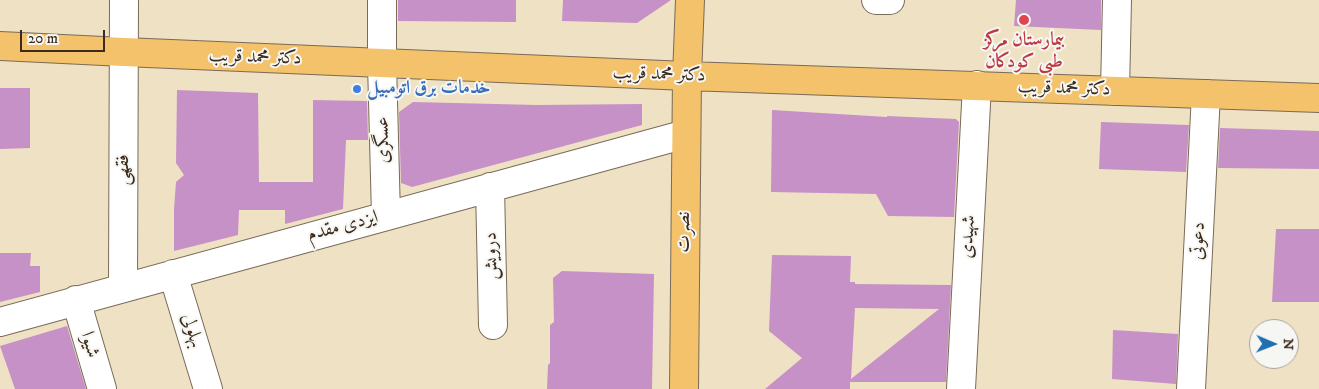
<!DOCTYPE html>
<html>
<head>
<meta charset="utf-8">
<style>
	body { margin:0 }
	#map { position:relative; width:1319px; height:389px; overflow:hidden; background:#efe1c4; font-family:"IM FELL DW Pica",serif }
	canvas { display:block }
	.north { position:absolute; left:1249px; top:319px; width:50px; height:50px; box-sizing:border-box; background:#f6f6f2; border:1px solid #aba49d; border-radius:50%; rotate:91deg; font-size:14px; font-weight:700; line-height:20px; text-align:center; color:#3b2a1e }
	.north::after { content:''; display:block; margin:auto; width:18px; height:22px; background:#1f6fb2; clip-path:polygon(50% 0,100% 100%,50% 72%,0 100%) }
	.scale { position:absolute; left:20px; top:30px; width:85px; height:22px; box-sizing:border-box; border:2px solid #3b2a1e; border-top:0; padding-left:6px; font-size:15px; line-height:18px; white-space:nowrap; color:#3b2a1e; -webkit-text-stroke:4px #f6f6f2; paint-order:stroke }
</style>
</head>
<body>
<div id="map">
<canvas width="1319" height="389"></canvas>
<div class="north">N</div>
<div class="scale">20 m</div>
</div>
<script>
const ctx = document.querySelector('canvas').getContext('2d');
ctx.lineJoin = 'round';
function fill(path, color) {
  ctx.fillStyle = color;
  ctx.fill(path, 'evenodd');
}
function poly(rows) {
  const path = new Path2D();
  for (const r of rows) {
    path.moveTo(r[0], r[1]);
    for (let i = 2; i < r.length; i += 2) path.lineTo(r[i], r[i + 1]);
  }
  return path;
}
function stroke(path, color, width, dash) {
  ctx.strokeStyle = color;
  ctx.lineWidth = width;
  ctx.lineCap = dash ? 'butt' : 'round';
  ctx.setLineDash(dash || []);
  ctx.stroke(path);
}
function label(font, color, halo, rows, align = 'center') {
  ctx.font = font + ' "IM FELL DW Pica",Amiri,serif';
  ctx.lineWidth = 4;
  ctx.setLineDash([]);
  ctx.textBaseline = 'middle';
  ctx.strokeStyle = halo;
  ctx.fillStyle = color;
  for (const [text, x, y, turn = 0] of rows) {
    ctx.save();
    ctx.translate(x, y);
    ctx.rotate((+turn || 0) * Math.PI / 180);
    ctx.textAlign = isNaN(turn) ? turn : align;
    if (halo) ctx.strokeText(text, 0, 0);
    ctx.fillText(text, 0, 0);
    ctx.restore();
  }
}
fill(poly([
	[398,0,516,0,516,22,398,21],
	[563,0,671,0,637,23,562,21],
	[1016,0,1101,0,1101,30,1014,26],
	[0,88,30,88,30,148,0,149],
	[177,90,258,93,259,182,313,182,313,100,367,101,368,140,346,140,343,209,285,224,285,210,239,210,238,235,174,251,174,209,176,182,184,175,176,163],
	[413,102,537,105,642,104,642,125,412,187,401,183,399,112],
	[772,110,887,117,887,116,956,119,959,122,954,217,888,216,876,194,771,192],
	[1101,122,1189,125,1186,172,1099,169],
	[1220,128,1319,131,1319,169,1218,168],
	[1276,229,1319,229,1319,302,1272,302],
	[0,253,31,253,30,266,40,266,40,292,0,302],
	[772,255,851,256,850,282,855,282,855,284,951,285,946,382,850,382,850,389,765,389,802,358,769,331],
	[855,308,939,309,851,379],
	[562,271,654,274,652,389,547,389,548,365,550,363,550,325,554,322,553,278],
	[67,326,86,389,15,389,0,346],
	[1113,330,1178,334,1176,384,1112,379]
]), '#c691c7');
const minor = poly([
	[382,0,382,63,386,216],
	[876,0,890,0],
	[1115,91,1117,0],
	[490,187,493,325],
	[173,274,208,389],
	[123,287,124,0],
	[76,300,102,389],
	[0,322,686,134],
	[961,389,977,85],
	[1191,389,1206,94]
]);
const major = poly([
	[0,46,124,52,687,76,1319,98],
	[684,389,687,76,690,0]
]);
stroke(minor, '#7a6a58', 30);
stroke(major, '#7a6a58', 30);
stroke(minor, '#fff', 28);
stroke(major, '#f3c26a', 28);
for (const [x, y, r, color] of [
	[1024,20,6,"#e0444e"],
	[357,89,5,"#3f7fe0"]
]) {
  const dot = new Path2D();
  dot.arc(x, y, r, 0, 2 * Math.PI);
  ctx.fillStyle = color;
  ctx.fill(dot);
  stroke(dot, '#f6f6f2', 2);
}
label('bold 19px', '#be3a42', '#f6f6f2', [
	["بیمارستان مرکز",1024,41],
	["طبی کودکان",1024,63]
]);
label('19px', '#3b2a1e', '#f6f6f2', [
	["دکتر محمد قریب",255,58,2],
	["دکتر محمد قریب",659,75,2],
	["دکتر محمد قریب",1064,89,2],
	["عسگری",384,140,-91],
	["فقهی",124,170,-90],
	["ایزدی مقدم",343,227,-15],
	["نصرت",685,232,-90],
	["شهیدی",969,237,-87],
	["دعوتی",1199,241,-87],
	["درویش",492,256,-91],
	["بهلولی",191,331,73],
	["شیوا",89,345,74]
]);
label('bold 19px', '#366cbe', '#f6f6f2', [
	["خدمات برق اتومبیل",367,89]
], 'left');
</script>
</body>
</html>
